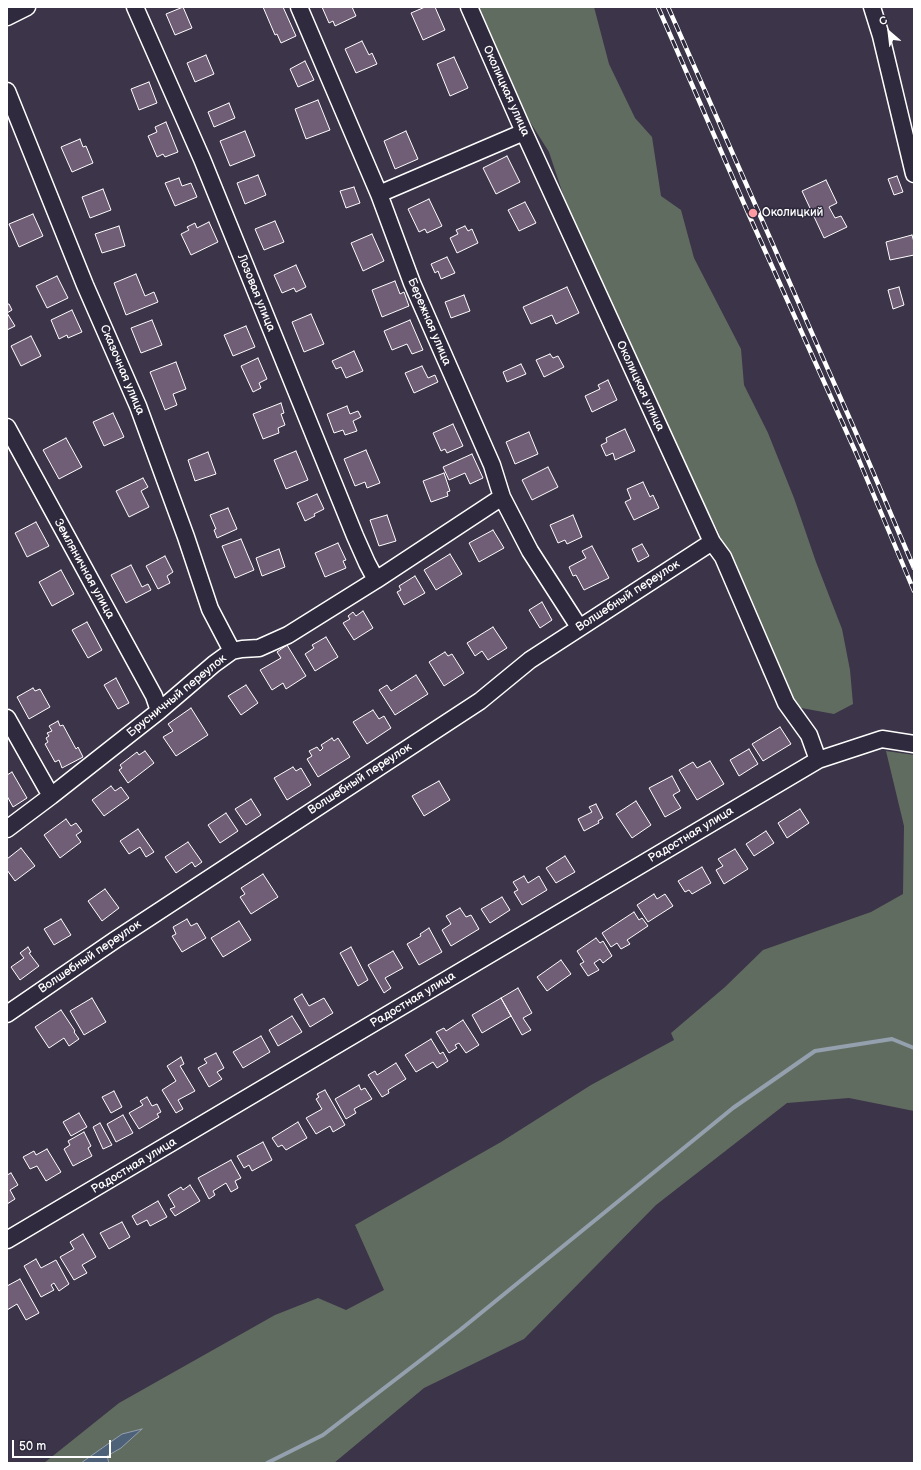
<!DOCTYPE html>
<html>
<head>
<meta charset="utf-8">
<style>
	body { margin:0 }
	#map { position:relative; width:921px; height:1470px; overflow:hidden; background:#3c3448; font-family:"Balsamiq Sans",sans-serif }
	canvas { display:block }
	.frame { position:absolute; inset:0; border:8px solid #fff; pointer-events:none }
	.north { position:absolute; left:869px; top:12px; width:40px; height:40px; -webkit-text-stroke:3px #2f2a3d; paint-order:stroke; rotate:332deg; font-size:11px; font-weight:700; line-height:16px; text-align:center; color:#fff }
	.north::after { content:''; display:block; margin:auto; width:14px; height:18px; background:#fff; clip-path:polygon(50% 0,100% 100%,50% 72%,0 100%) }
	.scale { position:absolute; left:12px; top:1440px; width:99px; height:18px; box-sizing:border-box; border:2px solid #fff; border-top:0; padding-left:5px; font-size:12px; line-height:14px; white-space:nowrap; color:#fff; -webkit-text-stroke:3px #2f2a3d; paint-order:stroke }
</style>
</head>
<body>
<div id="map">
<canvas width="921" height="1470"></canvas>
<div class="frame"></div>
<div class="north">С</div>
<div class="scale">50 m</div>
</div>
<script>
const ctx = document.querySelector('canvas').getContext('2d');
ctx.lineJoin = 'round';
function fill(path, color) {
  ctx.fillStyle = color;
  ctx.fill(path, 'evenodd');
}
function poly(rows) {
  const path = new Path2D();
  for (const r of rows) {
    path.moveTo(r[0], r[1]);
    for (let i = 2; i < r.length; i += 2) path.lineTo(r[i], r[i + 1]);
  }
  return path;
}
function stroke(path, color, width, dash) {
  ctx.strokeStyle = color;
  ctx.lineWidth = width;
  ctx.lineCap = dash ? 'butt' : 'round';
  ctx.setLineDash(dash || []);
  ctx.stroke(path);
}
function label(font, color, halo, rows, align = 'center') {
  ctx.font = font + ' "Balsamiq Sans",sans-serif';
  ctx.lineWidth = 3;
  ctx.setLineDash([]);
  ctx.textBaseline = 'middle';
  ctx.strokeStyle = halo;
  ctx.fillStyle = color;
  for (const [text, x, y, turn = 0] of rows) {
    ctx.save();
    ctx.translate(x, y);
    ctx.rotate((+turn || 0) * Math.PI / 180);
    ctx.textAlign = isNaN(turn) ? turn : align;
    if (halo) ctx.strokeText(text, 0, 0);
    ctx.fillText(text, 0, 0);
    ctx.restore();
  }
}
fill(poly([
	[471,7,594,7,609,64,635,118,652,137,661,196,681,210,694,258,741,349,744,385,768,433,794,498,816,562,842,629,850,670,853,704,834,714,796,707,763,675,745,625,719,533,658,414,622,322,596,294,549,152,513,95],
	[886,751,914,755,914,1111,849,1098,787,1103,656,1205,524,1339,424,1388,334,1463,44,1463,119,1403,275,1315,318,1298,346,1310,384,1290,355,1225,501,1142,591,1085,674,1040,671,1033,725,987,763,950,871,912,903,894,904,826]
]), '#616c61');
const water = poly([
	[142,1429,121,1448,107,1456,109,1463,81,1463,122,1434,142,1429]
]);
fill(water, '#4d6178');
stroke(water, '#94a0ae', 1);
stroke(poly([
	[267,1463,323,1435,460,1330,733,1108,815,1051,892,1039,914,1048]
]), '#94a0ae', 4);
const building = poly([
	[183,7,192,28,175,35,166,14,183,7],
	[263,7,283,7,296,36,281,43,277,34,275,35,263,7],
	[322,7,352,7,356,16,335,26,333,21,329,23,322,7],
	[425,7,435,7,445,30,423,40,411,13,425,7],
	[362,41,369,55,372,53,377,64,356,73,345,49,362,41],
	[206,55,214,74,195,82,187,63,206,55],
	[454,57,468,88,450,96,437,64,454,57],
	[305,61,314,80,298,87,290,69,305,61],
	[149,82,157,103,139,110,131,89,149,82],
	[318,100,330,130,306,139,295,109,318,100],
	[229,103,235,118,214,127,208,112,229,103],
	[166,122,178,152,165,157,163,154,157,157,148,136,157,132,155,127,166,122],
	[245,131,255,156,230,166,220,141,245,131],
	[406,131,418,159,395,169,384,141,406,131],
	[80,139,83,147,86,146,93,163,72,172,61,147,80,139],
	[507,156,520,182,496,194,483,168,507,156],
	[258,175,266,195,245,204,237,183,258,175],
	[897,176,903,192,894,195,888,179,897,176],
	[179,178,182,186,191,183,197,197,175,206,165,183,179,178],
	[826,180,837,203,829,207,835,218,841,216,847,227,824,238,802,191,826,180],
	[354,187,360,203,346,208,340,191,354,187],
	[103,189,111,210,90,218,82,197,103,189],
	[429,199,442,226,427,233,425,229,419,232,408,209,429,199],
	[525,202,536,223,519,231,508,210,525,202],
	[33,214,43,236,19,247,9,224,33,214],
	[275,221,284,242,264,250,255,229,275,221],
	[209,222,218,242,191,255,181,234,189,230,187,227,195,223,197,228,209,222],
	[119,226,125,246,102,253,95,234,119,226],
	[465,226,468,231,472,229,478,243,457,253,450,238,458,234,456,230,465,226],
	[372,234,384,261,363,271,351,243,372,234],
	[912,235,914,242,914,255,890,260,886,242,912,235],
	[447,257,455,273,441,279,438,271,435,273,431,264,447,257],
	[296,265,306,287,296,292,294,288,282,293,274,275,296,265],
	[136,274,145,296,154,292,158,302,126,315,114,283,136,274],
	[57,276,68,298,47,308,36,286,57,276],
	[395,281,400,294,404,292,409,306,382,317,372,290,395,281],
	[567,287,579,313,556,324,552,315,531,324,523,307,567,287],
	[899,287,904,305,893,309,888,290,899,287],
	[464,295,470,311,451,318,445,302,464,295],
	[7,304,9,304,12,310,7,313,15,326,7,330,7,304],
	[72,310,82,332,68,338,67,335,59,339,51,320,72,310],
	[311,314,324,344,304,352,292,322,311,314],
	[152,320,162,345,141,353,131,328,152,320],
	[410,320,423,350,412,354,407,344,392,350,384,331,410,320],
	[246,326,255,347,233,356,224,335,246,326],
	[31,336,41,356,21,366,11,346,31,336],
	[354,351,363,371,346,378,341,367,336,369,332,361,354,351],
	[550,354,553,358,558,356,564,367,544,377,536,360,550,354],
	[258,358,267,379,259,383,261,388,253,392,241,366,258,358],
	[176,362,186,389,173,394,177,405,165,410,150,372,176,362],
	[521,364,526,374,507,382,503,372,521,364],
	[422,366,428,378,435,375,438,382,414,393,405,373,422,366],
	[608,380,617,400,592,412,585,396,600,389,598,385,608,380],
	[281,403,284,413,281,414,285,425,278,428,279,433,263,439,253,414,281,403],
	[347,406,350,414,358,411,361,417,353,421,357,431,345,435,343,430,334,433,327,414,347,406],
	[113,413,124,437,104,446,93,422,113,413],
	[453,424,463,446,447,453,445,449,441,451,433,433,453,424],
	[625,429,635,451,615,460,613,453,606,456,601,445,607,442,606,438,625,429],
	[529,432,538,454,515,464,506,442,529,432],
	[66,438,82,467,59,479,43,450,66,438],
	[366,450,380,483,367,488,365,482,355,486,344,459,366,450],
	[296,451,308,480,286,489,274,460,296,451],
	[208,452,216,474,195,481,188,460,208,452],
	[472,454,483,478,470,484,465,473,449,480,443,467,472,454],
	[548,467,558,487,532,500,522,480,548,467],
	[444,473,450,491,447,492,448,496,431,502,423,481,444,473],
	[143,478,148,487,141,491,149,507,129,517,116,491,143,478],
	[643,482,650,497,653,495,659,508,634,520,625,502,631,499,627,489,643,482],
	[317,494,324,509,314,514,315,516,305,521,297,503,317,494],
	[228,508,237,529,217,538,214,530,216,529,210,515,228,508],
	[387,515,396,541,379,546,370,520,387,515],
	[573,515,582,537,567,544,565,540,558,543,550,525,573,515],
	[36,522,49,546,27,557,15,533,36,522],
	[493,530,504,548,479,562,469,543,493,530],
	[241,539,254,570,235,578,222,546,241,539],
	[338,543,346,560,343,561,346,568,325,577,315,553,338,543],
	[642,544,649,556,638,562,632,549,642,544],
	[592,546,609,578,584,590,576,575,573,576,569,567,586,558,582,551,592,546],
	[279,549,285,567,262,576,256,558,279,549],
	[450,554,462,574,436,590,424,570,450,554],
	[165,556,173,572,167,576,170,583,158,589,146,566,165,556],
	[131,565,142,587,148,584,151,590,126,603,111,575,131,565],
	[61,570,74,594,52,606,39,582,61,570],
	[415,576,425,593,404,605,397,592,401,590,399,586,415,576],
	[542,602,552,620,540,628,529,610,542,602],
	[363,611,373,628,354,640,343,623,350,619,348,616,353,612,356,616,363,611],
	[87,622,102,650,88,658,72,630,87,622],
	[493,627,507,648,488,660,482,651,475,656,467,643,493,627],
	[326,637,338,657,315,671,305,654,314,648,312,645,326,637],
	[287,645,306,676,286,689,283,683,272,690,260,670,281,658,277,652,287,645],
	[445,652,448,656,452,654,464,673,444,686,429,662,445,652],
	[416,675,428,694,395,715,379,690,387,685,391,691,416,675],
	[116,678,129,703,118,709,104,685,116,678],
	[246,685,258,703,241,715,228,696,246,685],
	[33,688,35,691,40,689,50,707,29,719,17,697,33,688],
	[191,708,208,735,176,756,163,737,173,731,168,724,191,708],
	[373,710,379,719,384,716,391,728,367,744,353,722,373,710],
	[58,721,60,726,63,725,76,749,78,747,83,757,62,768,59,760,55,762,45,744,48,742,46,738,49,736,47,733,52,731,49,726,58,721],
	[780,727,791,744,763,761,752,744,780,727],
	[332,738,334,741,338,738,350,757,318,777,307,759,312,756,309,751,317,747,320,751,323,748,321,745,332,738],
	[749,749,758,764,739,776,730,760,749,749],
	[145,751,154,763,128,783,119,770,122,768,120,765,137,752,139,755,145,751],
	[710,761,724,784,697,800,679,770,693,762,697,768,710,761],
	[293,767,296,771,301,768,311,785,287,800,274,778,293,767],
	[12,772,27,798,13,807,7,796,7,775,12,772],
	[672,776,680,791,673,795,681,808,665,817,649,788,672,776],
	[439,781,450,800,424,816,412,796,439,781],
	[111,786,115,791,121,787,129,798,104,816,92,800,111,786],
	[251,799,261,815,246,825,235,809,251,799],
	[636,801,651,825,632,838,616,814,636,801],
	[596,804,603,818,598,821,599,823,584,831,578,819,592,812,589,807,596,804],
	[800,809,809,823,787,838,778,823,800,809],
	[226,813,238,831,220,843,208,825,226,813],
	[66,819,71,826,76,823,82,831,76,835,81,842,60,858,44,835,66,819],
	[138,829,154,852,146,857,140,847,129,854,120,841,138,829],
	[766,831,774,843,754,856,746,844,766,831],
	[188,842,202,862,195,867,192,862,176,873,165,857,188,842],
	[21,848,35,866,15,881,7,870,7,859,21,848],
	[735,849,748,869,724,884,716,870,723,866,718,859,735,849],
	[565,856,575,872,556,883,546,868,565,856],
	[702,867,711,883,692,894,689,890,685,892,678,881,702,867],
	[263,874,278,897,251,914,240,897,245,894,241,888,263,874],
	[524,876,528,883,539,876,547,890,522,905,514,892,518,890,513,882,524,876],
	[105,889,119,908,102,921,88,901,105,889],
	[654,894,657,899,665,894,673,906,648,922,637,905,654,894],
	[502,897,510,910,490,923,481,909,502,897],
	[460,908,466,917,471,915,479,929,451,946,442,930,451,924,446,916,460,908],
	[634,912,639,920,642,918,648,926,627,940,630,944,621,949,617,943,611,947,602,933,634,912],
	[61,919,71,935,54,945,44,929,61,919],
	[187,919,191,926,197,923,206,938,182,952,172,936,176,934,173,927,187,919],
	[239,921,251,940,223,957,211,938,239,921],
	[429,928,442,952,419,965,407,944,421,936,420,934,429,928],
	[596,938,600,943,603,941,612,956,603,963,600,959,594,963,599,970,588,976,580,964,584,962,577,951,596,938],
	[28,947,31,952,29,953,39,966,20,980,11,967,24,958,20,953,28,947],
	[351,947,368,980,358,986,340,953,351,947],
	[393,951,403,968,385,978,391,988,384,993,368,965,393,951],
	[561,960,571,974,547,991,537,977,561,960],
	[518,988,532,1013,523,1018,531,1030,522,1035,501,998,518,988],
	[302,994,309,1006,324,998,333,1013,310,1027,294,999,302,994],
	[92,998,106,1022,84,1035,70,1011,92,998],
	[501,998,511,1016,482,1033,472,1015,501,998],
	[61,1010,75,1031,74,1032,79,1039,69,1046,64,1038,49,1048,35,1027,61,1010],
	[292,1016,302,1032,278,1046,269,1030,292,1016],
	[463,1020,479,1045,466,1053,459,1043,455,1045,457,1048,449,1053,436,1032,444,1028,446,1031,463,1020],
	[261,1036,270,1052,243,1068,233,1052,261,1036],
	[431,1039,440,1054,443,1052,448,1061,437,1068,433,1062,416,1072,405,1055,431,1039],
	[216,1053,224,1068,217,1072,222,1079,209,1087,198,1068,207,1063,204,1059,216,1053],
	[181,1057,184,1064,180,1066,195,1091,178,1100,183,1109,176,1113,162,1090,176,1081,167,1066,181,1057],
	[396,1063,406,1079,388,1090,389,1093,382,1097,368,1075,375,1071,377,1075,396,1063],
	[359,1085,361,1090,365,1088,372,1099,354,1109,356,1113,346,1119,335,1099,359,1085],
	[325,1090,345,1125,333,1132,330,1126,316,1134,306,1118,322,1109,316,1099,319,1097,317,1094,325,1090],
	[114,1091,122,1107,111,1113,102,1097,114,1091],
	[147,1097,152,1106,157,1104,161,1112,157,1114,159,1117,139,1129,129,1113,143,1105,140,1101,147,1097],
	[79,1113,87,1127,71,1136,63,1122,79,1113],
	[123,1115,133,1133,116,1142,107,1124,123,1115],
	[298,1122,307,1138,286,1150,282,1145,278,1147,272,1138,298,1122],
	[100,1123,112,1145,103,1149,93,1127,100,1123],
	[84,1132,91,1146,88,1148,92,1156,73,1166,64,1149,70,1145,68,1141,84,1132],
	[263,1142,272,1160,252,1171,249,1165,244,1168,237,1156,263,1142],
	[47,1149,61,1172,46,1181,37,1166,30,1169,23,1157,34,1151,36,1155,47,1149],
	[231,1160,241,1178,235,1181,238,1188,231,1192,226,1183,213,1191,215,1195,209,1199,198,1178,231,1160],
	[11,1173,18,1185,10,1190,15,1199,7,1204,7,1175,11,1173],
	[190,1185,200,1201,175,1216,170,1209,175,1207,168,1195,181,1187,183,1190,190,1185],
	[158,1201,167,1217,150,1226,147,1220,137,1225,132,1216,158,1201],
	[122,1222,130,1237,109,1249,100,1233,122,1222],
	[83,1234,96,1257,82,1265,87,1273,74,1280,60,1257,74,1249,70,1242,83,1234],
	[36,1259,41,1268,56,1260,69,1284,59,1291,54,1283,51,1285,54,1290,41,1297,24,1266,36,1259],
	[20,1279,39,1313,26,1320,17,1304,7,1310,7,1286,20,1279]
]);
fill(building, '#705d76');
stroke(building, '#fff', 1);
const minor = poly([
	[135,7,202,159,355,536,367,563,376,580],
	[299,7,379,194,412,283,492,465,502,497,530,551,579,627],
	[469,7,524,132,712,542,723,557,786,703,809,735,818,760],
	[872,7,881,36,914,174],
	[7,17,27,7],
	[7,91,85,285,138,406,186,537,210,609,232,651],
	[379,194,524,132],
	[7,427,154,696,159,711],
	[7,718,51,796],
	[7,829,51,796,159,711,214,664,232,651,242,649,259,648,288,635,376,580,502,497],
	[7,1014,115,940,480,701,530,660,712,542],
	[7,1240,818,760,882,739,914,744]
]);
stroke(minor, '#fff', 19);
stroke(minor, '#2f2a3d', 16);
const rail = poly([
	[658,7,749,215,856,453,914,591],
	[668,7,864,451,914,568]
]);
stroke(rail, '#fff', 4.5);
stroke(rail, '#2f2a3d', 3, [9]);
for (const [x, y, r, color] of [
	[753,213,5,"#ff9aa2"]
]) {
  const dot = new Path2D();
  dot.arc(x, y, r, 0, 2 * Math.PI);
  ctx.fillStyle = color;
  ctx.fill(dot);
  stroke(dot, '#2f2a3d', 1.5);
}
label('12px', '#fff', '#2f2a3d', [
	["Околицкая улица",506,91,66],
	["Лозовая улица",256,293,68],
	["Бережная улица",429,322,67],
	["Сказочная улица",122,370,67],
	["Околицкая улица",640,386,65],
	["Земляничная улица",84,569,61],
	["Волшебный переулок",628,596,-33],
	["Брусничный переулок",177,696,-39],
	["Волшебный переулок",360,779,-33],
	["Радостная улица",691,835,-31],
	["Волшебный переулок",90,957,-34],
	["Радостная улица",413,1000,-31],
	["Радостная улица",134,1166,-31]
]);
label('12px', '#fff', '#2f2a3d', [
	["Околицкий",762,213]
], 'left');
</script>
</body>
</html>
